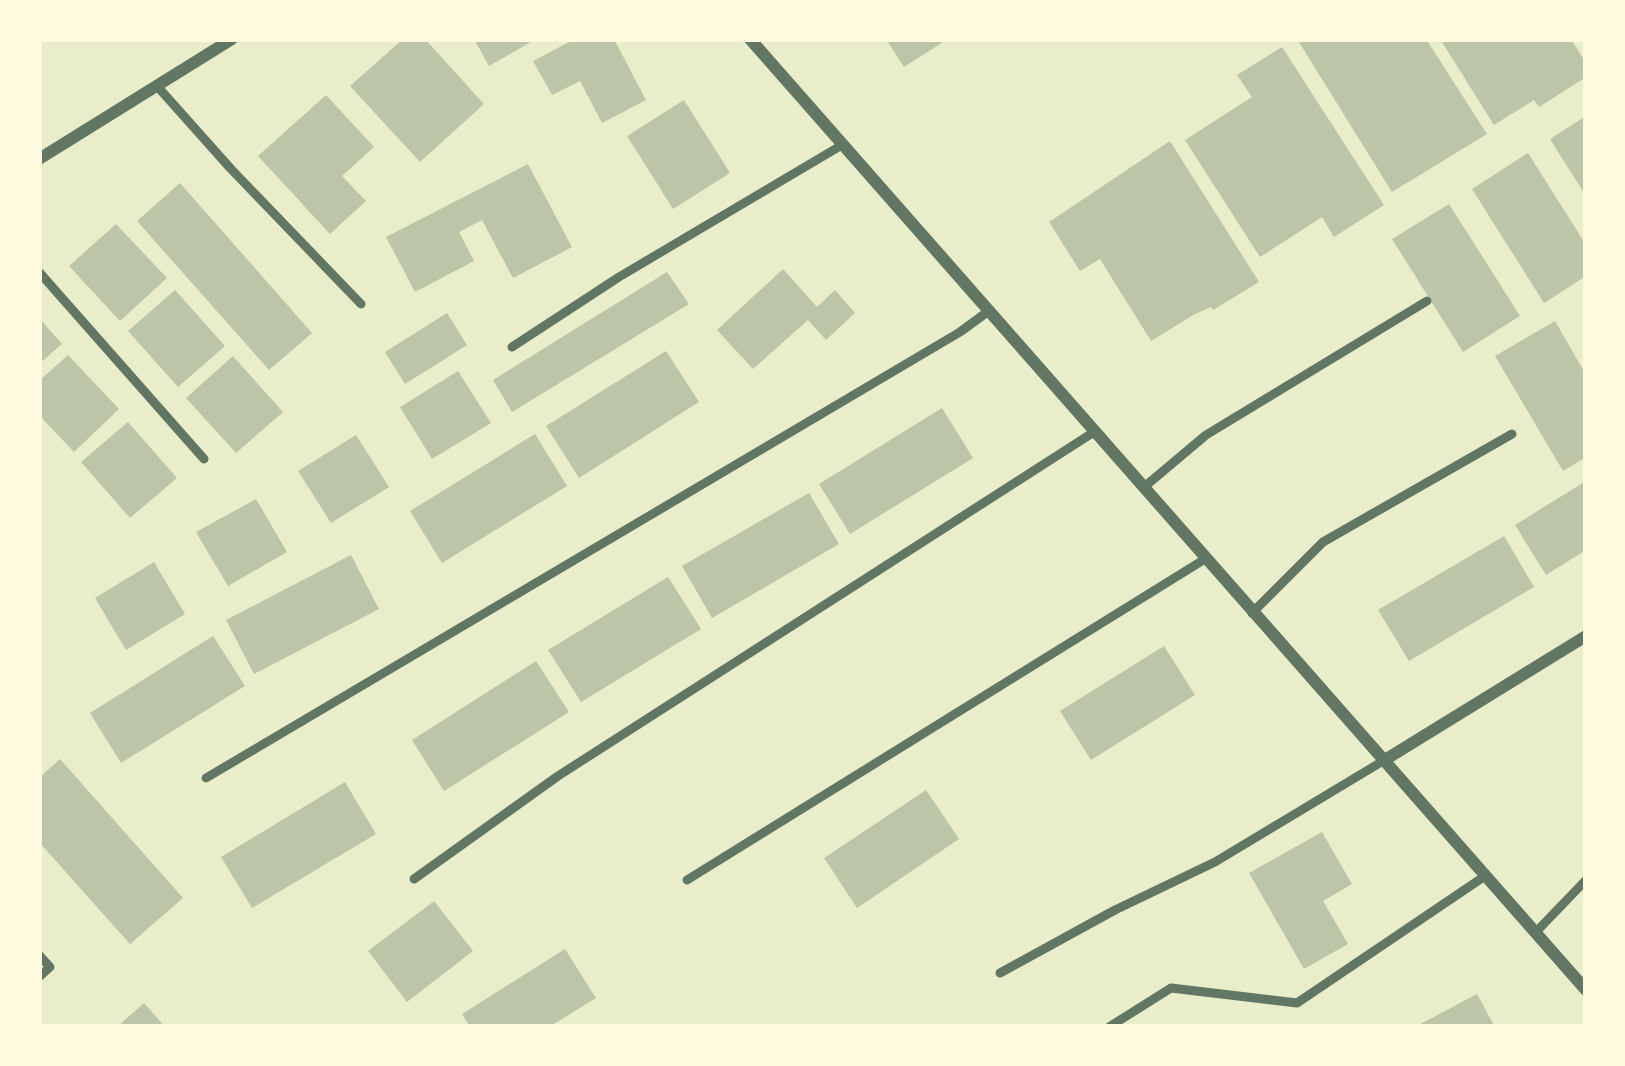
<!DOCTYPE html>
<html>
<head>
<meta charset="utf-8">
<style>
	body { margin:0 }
	#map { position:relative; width:1625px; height:1066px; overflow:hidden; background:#e9edc9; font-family:"Source Sans 3",sans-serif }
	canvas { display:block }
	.frame { position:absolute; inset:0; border:42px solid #fefae0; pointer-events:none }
</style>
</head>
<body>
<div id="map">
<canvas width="1625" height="1066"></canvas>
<div class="frame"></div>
</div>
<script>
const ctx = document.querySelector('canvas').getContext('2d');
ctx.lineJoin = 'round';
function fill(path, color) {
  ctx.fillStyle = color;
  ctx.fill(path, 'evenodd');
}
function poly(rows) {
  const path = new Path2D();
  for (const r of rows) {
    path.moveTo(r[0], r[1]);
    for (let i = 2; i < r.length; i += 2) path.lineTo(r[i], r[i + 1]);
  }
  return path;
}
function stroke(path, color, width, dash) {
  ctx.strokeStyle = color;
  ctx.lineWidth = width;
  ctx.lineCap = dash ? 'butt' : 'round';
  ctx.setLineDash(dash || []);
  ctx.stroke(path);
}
fill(poly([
	[403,39,425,39,484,104,420,162,350,86],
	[474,39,536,39,489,66],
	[575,39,614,39,646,100,602,123,580,81,552,95,533,61],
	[886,39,948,39,904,67],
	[1297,39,1426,39,1487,134,1392,192],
	[1440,39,1571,39,1586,63,1586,77,1539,107,1534,100,1494,125],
	[1282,47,1384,205,1334,237,1322,217,1260,257,1185,140,1252,97,1237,75],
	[326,95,374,147,342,176,366,201,330,234,258,156],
	[684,100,730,173,673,209,627,136],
	[1586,116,1586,196,1550,139],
	[1170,141,1259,282,1213,310,1211,307,1195,314,1151,341,1100,259,1080,271,1049,222],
	[1528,153,1586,245,1586,276,1544,303,1472,189],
	[528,164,572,247,513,278,482,220,459,232,474,261,415,292,386,237],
	[180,183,312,333,269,370,137,221],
	[1449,204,1520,316,1463,352,1392,239],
	[116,224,167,278,120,321,69,266],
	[783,269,817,307,835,290,855,313,826,340,808,320,753,369,717,330],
	[667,272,689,304,512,412,493,380],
	[175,290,225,346,178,387,128,331],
	[447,313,467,345,405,384,385,352],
	[39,318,62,344,39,364],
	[1555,321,1586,375,1586,457,1563,471,1495,356],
	[666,351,699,402,579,478,546,426],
	[68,355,119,409,74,452,39,415,39,381],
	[233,356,283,412,236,453,186,398],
	[458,371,491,423,432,459,400,407],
	[942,408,973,458,850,534,819,484],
	[128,422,177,478,130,518,81,462],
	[535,434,567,486,442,563,410,511],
	[356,435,389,487,331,523,298,471],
	[1586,481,1586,550,1546,575,1515,525],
	[809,493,839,544,712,618,682,566],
	[256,499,287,552,228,586,196,532],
	[1504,536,1534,587,1409,661,1378,610],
	[351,555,379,609,254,674,226,620],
	[154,562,185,614,126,650,95,598],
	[668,577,701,629,581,702,548,650],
	[213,636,245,686,121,763,90,713],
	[1164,646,1195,695,1091,760,1060,711],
	[536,661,569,712,444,791,412,740],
	[60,759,183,898,130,944,39,842,39,778],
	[345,782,376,834,252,908,221,857],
	[926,790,959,839,857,908,824,858],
	[1322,832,1352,884,1323,901,1348,944,1304,969,1249,873],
	[434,901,473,951,407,1002,368,951],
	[565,949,596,998,549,1027,470,1027,462,1014],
	[1477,994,1495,1027,1415,1027],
	[144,1003,165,1027,117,1027]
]), '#bcc5a7');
stroke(poly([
	[157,86,231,169,361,304],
	[39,272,204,459],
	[512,347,619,277,842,145],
	[1143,488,1206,435,1427,301],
	[1252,613,1323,542,1512,434],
	[206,778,960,332,990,310],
	[414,879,558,776,1094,432],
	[687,880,1205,559],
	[1535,933,1586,880],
	[39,955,50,967,39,977],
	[1000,973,1115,910,1215,862,1383,761],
	[1109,1027,1171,988,1297,1003,1485,876]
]), '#617663', 9);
stroke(poly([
	[750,39,1586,990],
	[39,159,232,39],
	[1383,761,1586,636]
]), '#617663', 12);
</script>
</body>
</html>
